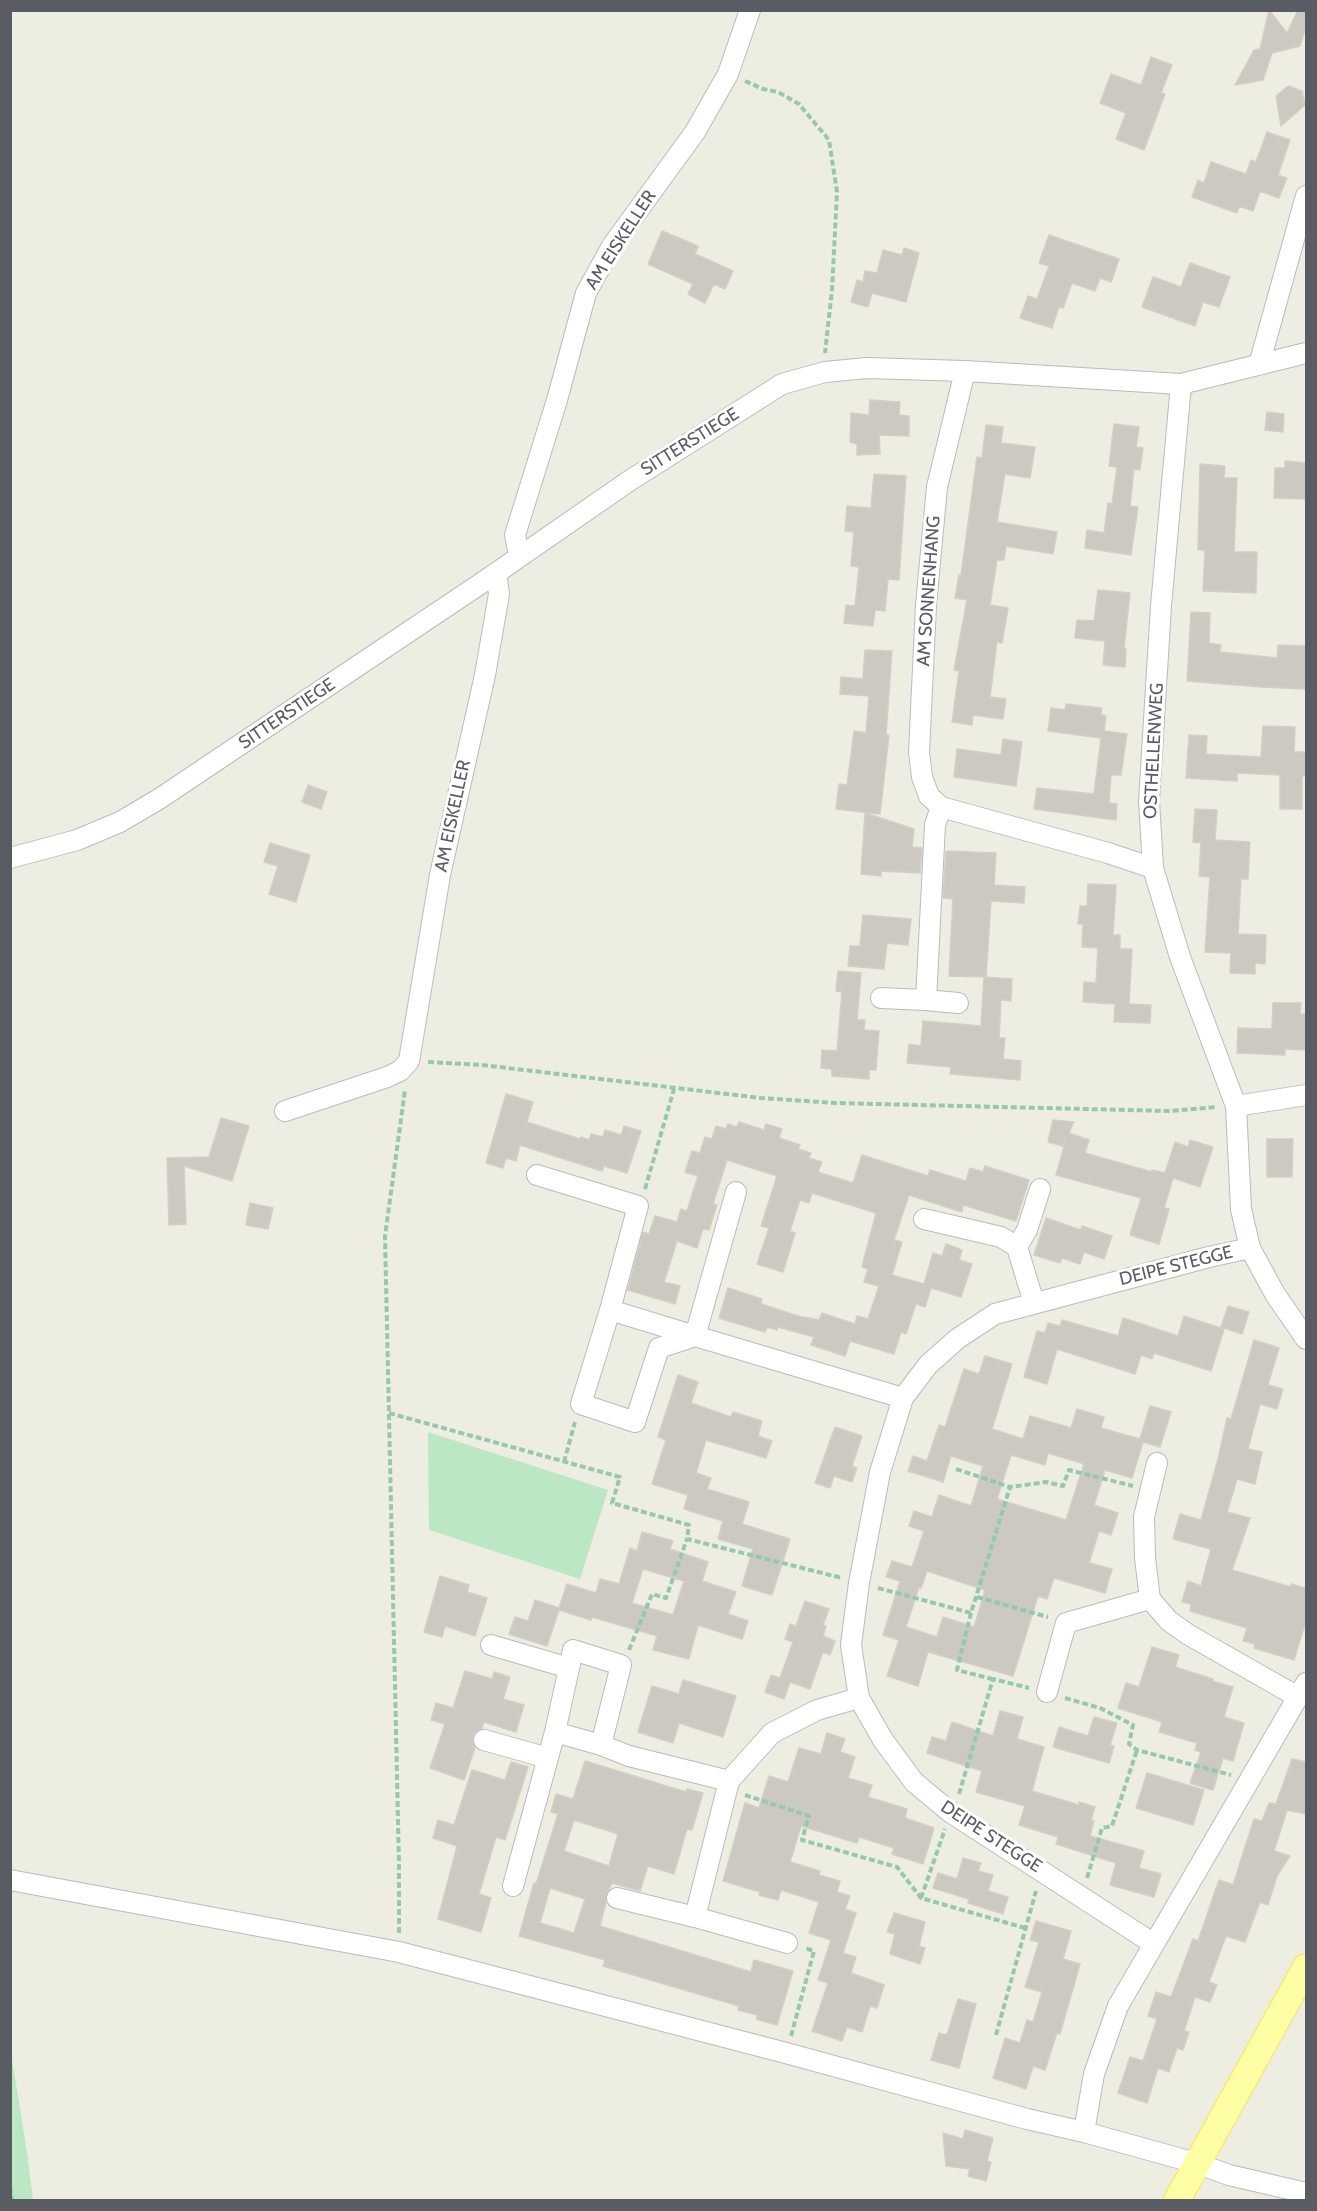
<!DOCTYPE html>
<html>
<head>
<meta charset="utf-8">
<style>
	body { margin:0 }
	#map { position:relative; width:1317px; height:2211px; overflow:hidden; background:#eeede1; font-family:Cabin,sans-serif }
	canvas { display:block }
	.frame { position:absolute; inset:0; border:12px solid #5a5c63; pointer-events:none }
</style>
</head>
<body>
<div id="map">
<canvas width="1317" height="2211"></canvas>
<div class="frame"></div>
</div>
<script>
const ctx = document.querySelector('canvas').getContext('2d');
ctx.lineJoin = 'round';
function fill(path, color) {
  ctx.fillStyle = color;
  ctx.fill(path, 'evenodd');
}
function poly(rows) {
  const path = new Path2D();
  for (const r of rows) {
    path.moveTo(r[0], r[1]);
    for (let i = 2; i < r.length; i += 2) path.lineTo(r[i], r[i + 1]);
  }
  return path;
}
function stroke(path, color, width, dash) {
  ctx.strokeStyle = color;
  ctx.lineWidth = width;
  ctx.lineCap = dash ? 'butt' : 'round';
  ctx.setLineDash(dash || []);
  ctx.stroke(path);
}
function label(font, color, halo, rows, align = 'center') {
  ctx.font = font + ' Cabin,sans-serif';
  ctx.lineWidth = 6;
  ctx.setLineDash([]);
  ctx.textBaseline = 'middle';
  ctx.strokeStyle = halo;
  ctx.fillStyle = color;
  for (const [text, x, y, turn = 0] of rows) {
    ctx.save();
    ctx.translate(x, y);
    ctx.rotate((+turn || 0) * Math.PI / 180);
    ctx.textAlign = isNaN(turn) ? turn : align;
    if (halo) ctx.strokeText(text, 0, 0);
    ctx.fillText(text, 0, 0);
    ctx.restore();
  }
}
fill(poly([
	[428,1432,608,1490,580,1579,429,1530],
	[11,2053,27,2152,33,2200,11,2200]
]), '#bce7c4');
const building = poly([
	[1269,10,1287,33,1298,10,1306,10,1306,26,1300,46,1272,53,1263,80,1235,85,1254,50,1260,49,1269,10],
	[1151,57,1172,65,1161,93,1165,94,1144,150,1116,139,1126,113,1100,103,1111,74,1141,85,1151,57],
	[1288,86,1302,91,1305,105,1281,126,1276,96,1288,86],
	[1267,132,1290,140,1278,175,1287,178,1279,198,1260,191,1253,211,1239,206,1237,213,1192,197,1198,180,1204,183,1211,162,1246,174,1251,160,1256,162,1267,132],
	[662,231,698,246,695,254,733,271,725,289,714,284,705,303,688,294,693,284,648,264,662,231],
	[1049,235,1119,259,1111,282,1100,278,1095,291,1072,283,1063,308,1059,307,1052,328,1020,318,1028,296,1037,299,1049,266,1039,263,1049,235],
	[904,248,919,253,906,302,872,293,868,307,851,302,857,280,863,282,865,271,877,273,883,250,902,255,904,248],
	[1190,263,1230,277,1219,307,1203,302,1195,326,1142,307,1153,277,1181,287,1190,263],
	[870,400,900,402,899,415,909,416,909,436,879,435,880,454,857,455,857,444,850,442,851,413,869,415,870,400],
	[1267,412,1284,414,1283,432,1265,430,1267,412],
	[1114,424,1139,427,1136,447,1143,448,1140,470,1134,469,1130,506,1138,507,1131,555,1085,548,1087,530,1104,533,1108,503,1112,504,1117,467,1109,466,1114,424],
	[986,425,1003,427,1001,443,1035,447,1030,478,1005,474,997,522,1057,532,1053,554,1006,546,1004,560,997,560,990,605,1008,608,1002,643,997,642,990,697,1006,699,1003,719,973,715,972,725,952,722,959,671,954,670,967,600,955,598,959,575,961,575,977,457,982,458,986,425],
	[1285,461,1306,463,1306,499,1274,498,1275,468,1285,468,1285,461],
	[1200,464,1225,466,1224,478,1237,478,1234,552,1257,552,1256,593,1203,591,1205,550,1198,550,1200,464],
	[874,474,906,476,899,580,888,579,885,611,875,610,873,626,844,623,846,605,855,606,859,567,851,566,854,532,845,531,847,506,871,508,874,474],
	[1098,590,1130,593,1124,649,1126,649,1125,667,1103,665,1105,641,1075,638,1077,620,1094,621,1098,590],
	[1191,612,1210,613,1209,643,1221,645,1220,652,1277,658,1278,645,1306,646,1306,689,1261,687,1187,681,1191,612],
	[865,650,892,651,886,735,889,735,880,814,836,809,839,784,847,785,854,731,866,733,869,696,840,694,841,677,863,679,865,650],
	[1066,704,1102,708,1101,715,1106,716,1104,731,1127,734,1121,775,1111,775,1109,803,1117,804,1116,820,1034,809,1037,788,1094,794,1101,738,1048,731,1051,708,1065,710,1066,704],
	[1263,726,1295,727,1294,752,1306,752,1306,776,1302,776,1302,809,1280,809,1280,775,1237,773,1237,781,1186,778,1189,735,1207,736,1206,754,1261,757,1263,726],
	[1003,739,1022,742,1016,786,954,777,957,749,1001,755,1003,739],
	[308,785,327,792,321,809,302,802,308,785],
	[1195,809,1217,810,1215,840,1250,842,1248,879,1241,879,1238,934,1266,935,1265,964,1255,963,1255,974,1230,973,1231,953,1205,952,1210,877,1199,876,1201,843,1193,842,1195,809],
	[865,813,914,829,912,847,922,848,920,873,881,871,881,876,861,874,865,813],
	[270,843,310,855,296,902,269,894,278,866,264,862,270,843],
	[946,851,996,853,994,885,1025,887,1024,903,991,901,986,977,949,976,953,899,943,898,946,851],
	[1088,884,1116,885,1113,935,1120,935,1120,949,1132,949,1129,1004,1151,1005,1150,1023,1114,1022,1115,1004,1083,1002,1084,982,1096,983,1098,948,1082,947,1083,924,1078,924,1080,906,1087,906,1088,884],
	[863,915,911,919,908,945,887,943,884,969,848,966,850,946,860,946,863,915],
	[838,971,861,973,857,1020,865,1020,864,1030,879,1031,876,1070,869,1070,869,1079,832,1076,832,1069,821,1068,822,1050,837,1051,842,992,836,991,838,971],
	[984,977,1012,979,1011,1001,1001,1000,999,1038,1005,1038,1003,1059,1021,1061,1020,1080,950,1074,951,1067,907,1063,909,1044,921,1046,923,1021,981,1026,984,977],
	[1273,1003,1301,1003,1300,1014,1306,1014,1306,1050,1285,1049,1285,1055,1237,1053,1238,1028,1272,1029,1273,1003],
	[506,1094,533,1102,527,1122,580,1139,581,1137,589,1140,591,1134,603,1137,605,1130,621,1135,624,1126,641,1131,627,1173,604,1166,602,1171,520,1145,516,1161,506,1158,503,1168,486,1163,506,1094],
	[221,1118,249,1126,232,1181,184,1166,186,1224,169,1225,167,1158,209,1157,221,1118],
	[1053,1120,1074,1122,1069,1133,1089,1140,1085,1153,1152,1172,1152,1170,1165,1173,1175,1142,1188,1147,1190,1140,1213,1147,1200,1187,1173,1178,1164,1208,1169,1209,1159,1244,1130,1235,1141,1198,1056,1175,1066,1139,1063,1146,1048,1142,1053,1120],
	[739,1122,764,1130,766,1124,782,1129,779,1138,800,1145,798,1149,811,1153,809,1158,822,1162,818,1172,853,1183,862,1155,928,1176,930,1170,966,1181,970,1168,983,1172,985,1166,1029,1180,1016,1221,963,1205,962,1212,909,1195,894,1240,902,1242,892,1275,924,1284,933,1253,942,1256,946,1244,962,1250,959,1260,972,1264,961,1297,931,1288,925,1307,916,1304,906,1334,901,1332,894,1354,850,1341,845,1356,811,1345,814,1337,778,1327,777,1330,767,1327,765,1332,719,1318,728,1288,762,1299,761,1304,798,1316,819,1320,822,1313,855,1324,857,1316,868,1319,879,1286,864,1282,868,1269,862,1267,876,1213,812,1193,809,1203,800,1200,790,1231,795,1233,783,1272,757,1264,769,1228,761,1226,777,1176,727,1160,713,1204,717,1205,709,1230,703,1229,697,1248,677,1241,664,1282,680,1286,675,1304,628,1290,643,1232,649,1234,655,1216,677,1222,681,1209,687,1211,698,1176,685,1172,692,1151,700,1153,705,1137,712,1139,716,1126,726,1129,728,1124,737,1127,739,1122],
	[1267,1139,1293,1139,1292,1177,1267,1177,1267,1139],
	[250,1203,273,1208,268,1229,246,1225,250,1203],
	[1046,1218,1081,1230,1082,1226,1112,1236,1104,1259,1084,1252,1080,1264,1062,1258,1060,1263,1034,1255,1046,1218],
	[1228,1306,1249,1312,1242,1334,1221,1327,1228,1306],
	[1184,1316,1224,1329,1211,1371,1154,1353,1152,1359,1141,1355,1135,1374,1057,1349,1047,1384,1024,1377,1037,1331,1045,1333,1048,1323,1060,1326,1062,1320,1118,1336,1123,1318,1178,1336,1184,1316],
	[1254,1340,1279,1348,1268,1385,1283,1389,1277,1409,1260,1404,1248,1449,1262,1452,1255,1484,1237,1479,1227,1512,1250,1518,1232,1570,1291,1587,1291,1584,1306,1588,1306,1621,1294,1660,1254,1648,1255,1644,1243,1641,1247,1628,1190,1611,1191,1604,1182,1602,1188,1581,1201,1586,1211,1549,1173,1539,1180,1514,1201,1520,1218,1459,1227,1418,1231,1419,1254,1340],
	[985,1356,1012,1364,992,1429,1023,1439,1030,1416,1071,1428,1077,1409,1104,1417,1101,1428,1140,1439,1150,1406,1171,1412,1160,1447,1143,1442,1132,1478,1105,1470,1094,1505,1118,1513,1111,1535,1099,1531,1089,1563,1112,1569,1105,1593,1054,1578,1047,1599,1038,1596,1013,1676,928,1652,918,1686,887,1676,899,1640,883,1635,900,1581,886,1577,892,1561,912,1567,924,1531,909,1526,914,1511,932,1517,939,1495,971,1506,983,1466,951,1456,943,1482,908,1471,913,1456,927,1461,939,1425,945,1427,964,1369,979,1374,985,1356],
	[1048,1453,1084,1464,1066,1520,997,1499,1011,1455,1045,1465,1048,1453],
	[927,1571,985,1590,974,1627,943,1617,937,1637,906,1627,919,1587,921,1588,927,1571],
	[678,1375,698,1382,691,1403,731,1417,733,1412,762,1421,758,1436,772,1441,766,1458,706,1440,696,1473,711,1478,707,1489,749,1502,742,1524,790,1539,772,1595,742,1586,753,1549,718,1539,723,1521,684,1509,688,1495,652,1484,666,1440,658,1437,678,1375],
	[835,1427,862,1436,852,1466,857,1468,852,1482,834,1476,830,1488,815,1483,835,1427],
	[642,1532,673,1541,670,1549,708,1562,702,1581,736,1592,728,1614,748,1621,742,1639,698,1625,689,1659,653,1650,657,1636,592,1617,591,1620,559,1610,547,1646,509,1634,515,1617,528,1621,535,1600,559,1608,567,1584,596,1593,600,1579,619,1584,630,1548,637,1551,642,1532],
	[643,1569,684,1581,673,1615,632,1603,643,1569],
	[440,1576,469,1585,467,1592,487,1598,475,1636,445,1626,442,1637,424,1632,440,1576],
	[805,1601,829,1609,823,1625,826,1626,823,1636,835,1641,830,1655,823,1652,810,1689,790,1682,784,1699,765,1692,771,1675,780,1678,793,1642,785,1639,790,1624,796,1626,805,1601],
	[1152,1647,1179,1655,1175,1667,1213,1679,1212,1681,1233,1687,1224,1717,1244,1723,1233,1761,1223,1758,1213,1790,1190,1783,1201,1752,1195,1750,1197,1743,1159,1732,1162,1722,1118,1708,1126,1683,1139,1687,1152,1647],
	[465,1671,492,1679,494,1672,510,1677,503,1699,524,1705,516,1732,484,1722,482,1728,475,1732,472,1742,475,1748,464,1780,430,1768,445,1724,431,1720,436,1703,453,1708,465,1671],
	[683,1680,736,1696,723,1737,679,1723,673,1743,638,1732,652,1686,679,1694,683,1680],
	[1000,1711,1023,1717,1017,1739,1044,1747,1032,1791,1079,1805,1079,1802,1095,1807,1091,1820,1094,1821,1090,1836,1144,1851,1139,1868,1161,1874,1154,1897,1110,1885,1116,1863,1056,1844,1058,1837,1019,1825,1025,1806,976,1792,982,1771,927,1753,932,1737,946,1741,952,1722,993,1736,1000,1711],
	[1094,1717,1117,1723,1110,1745,1114,1746,1109,1763,1053,1747,1059,1727,1088,1736,1094,1717],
	[827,1733,845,1739,840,1752,855,1757,848,1778,872,1785,868,1797,907,1809,905,1818,934,1828,923,1864,892,1854,894,1848,859,1837,857,1843,801,1826,790,1862,820,1871,819,1875,840,1881,837,1892,850,1896,845,1909,856,1913,843,1953,856,1957,851,1973,884,1985,877,2008,870,2006,862,2032,847,2027,842,2041,812,2031,828,1983,818,1980,831,1940,809,1933,819,1902,781,1890,778,1900,759,1895,760,1892,723,1881,745,1803,759,1808,769,1776,788,1782,799,1748,821,1754,827,1733],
	[1292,1759,1306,1762,1306,1814,1287,1810,1274,1851,1290,1856,1277,1876,1268,1905,1260,1902,1245,1942,1226,1936,1209,1982,1217,1985,1210,2002,1195,1997,1184,2031,1189,2032,1183,2050,1177,2048,1169,2072,1158,2068,1147,2103,1118,2093,1130,2057,1143,2061,1157,2019,1148,2016,1156,1992,1171,1997,1193,1939,1198,1941,1219,1880,1233,1885,1254,1819,1262,1821,1269,1803,1276,1804,1292,1759],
	[585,1761,686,1792,687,1789,703,1793,692,1830,687,1829,674,1874,648,1866,640,1891,612,1883,606,1895,606,1902,600,1926,751,1972,754,1960,793,1971,777,2025,756,2019,758,2015,738,2010,739,2006,603,1966,605,1960,519,1936,534,1883,538,1884,536,1884,558,1814,551,1812,556,1794,573,1799,585,1761],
	[574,1820,618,1834,609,1866,564,1851,574,1820],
	[550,1888,585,1899,574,1933,540,1923,550,1888],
	[511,1762,528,1767,505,1840,496,1837,479,1894,491,1898,481,1932,438,1919,457,1846,433,1838,438,1820,454,1825,472,1770,505,1780,511,1762],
	[1147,1773,1204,1790,1193,1825,1136,1808,1147,1773],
	[963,1858,981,1863,978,1871,993,1875,988,1891,1008,1897,1003,1914,968,1903,969,1899,933,1888,938,1873,957,1879,963,1858],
	[894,1913,925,1922,919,1946,925,1948,920,1964,890,1954,895,1934,887,1932,894,1913],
	[1036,1921,1071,1931,1063,1959,1080,1964,1060,2034,1057,2033,1045,2070,1033,2066,1026,2089,993,2078,1005,2038,1020,2043,1027,2020,1033,2022,1042,1992,1025,1987,1039,1942,1030,1940,1036,1921],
	[958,1999,976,2004,959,2068,931,2060,939,2033,947,2035,958,1999],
	[965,2130,993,2138,987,2161,991,2162,986,2181,968,2176,970,2169,946,2166,943,2133,963,2139,965,2130]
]);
fill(building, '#cbc9c1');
stroke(building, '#d3d0c0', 1.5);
const minor = poly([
	[1259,365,1306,196],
	[965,371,937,487,926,605,919,752,922,777,929,796,941,807,1108,853,1153,868],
	[1181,384,1161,606,1149,801,1153,868,1180,957,1236,1106,1241,1209,1250,1248],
	[519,556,515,535,557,400,586,293,612,246,695,132,728,74,750,10],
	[941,807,935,825,926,1000,958,1003],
	[10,858,77,840,120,822,159,799,486,580,629,481,782,384,825,372,867,368,965,371,1181,384,1306,353],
	[881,998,926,1000],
	[1236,1106,1306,1095],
	[285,1111,387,1077,400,1071,409,1061,440,875,485,675,499,594,496,573],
	[537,1175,638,1206,610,1310,581,1404,635,1422,659,1348,695,1336,610,1310],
	[736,1192,695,1336,903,1398],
	[924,1219,1001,1237,1017,1247],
	[1034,1303,1017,1247,1027,1230,1040,1189],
	[1157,1463,1144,1517,1145,1558,1150,1599,1169,1621,1189,1635,1298,1697],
	[491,1645,569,1668],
	[1047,1692,1066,1623,1150,1599],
	[555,1732,601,1745],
	[484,1740,548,1758],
	[10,1880,399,1952,786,2053,1027,2119,1084,2132,1196,2163,1229,2175,1306,2193],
	[513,1886,555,1732,573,1650,621,1665,601,1745,629,1756,729,1781],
	[617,1898,695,1917],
	[787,1943,695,1917,729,1781,772,1733,817,1710,859,1698],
	[1154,1944,950,1812,914,1782,883,1740,859,1698,851,1645,859,1583,880,1472,903,1398,928,1365,957,1339,995,1314,1209,1257,1250,1248,1275,1294,1306,1339],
	[1084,2132,1094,2074,1118,2006,1306,1683]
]);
const major = poly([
	[1177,2200,1306,1967]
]);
stroke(minor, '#b9bbc1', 22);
stroke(major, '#f8e751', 28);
stroke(poly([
	[745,81,763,89,778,92,799,104,829,140,837,192,832,290,825,353],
	[428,1062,482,1065,761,1098,836,1103,1169,1111,1216,1107],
	[645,1189,674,1089],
	[389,1413,620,1477,612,1503,689,1525,687,1539,842,1578],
	[564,1462,575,1422],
	[956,1469,1010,1487],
	[878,1588,971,1613,1010,1487,1046,1482,1063,1486,1069,1470,1133,1486],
	[977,1597,1048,1617],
	[971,1613,957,1670,992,1679],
	[629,1650,652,1594,666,1598,687,1539],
	[1065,1698,1100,1708,1133,1725,1129,1744,1137,1750,1231,1775],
	[959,1794,993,1679,1029,1688],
	[745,1795,809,1816,802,1840,897,1867,921,1898,1025,1928],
	[1087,1878,1102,1828,1112,1826,1137,1750],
	[921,1898,945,1829],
	[399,1933,399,1866,385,1236,405,1090],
	[996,2035,1036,1891],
	[791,2036,814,1951,805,1948],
	[10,2187,12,2200]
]), '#95c8ad', 4, [6, 3]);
stroke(minor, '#fff', 20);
stroke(major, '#feffa5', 26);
label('18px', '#5a5c63', '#fff', [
	["AM EISKELLER",621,240,-57],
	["SITTERSTIEGE",690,442,-32],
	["AM SONNENHANG",929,591,-86],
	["SITTERSTIEGE",287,714,-34],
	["OSTHELLENWEG",1154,751,-87],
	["AM EISKELLER",453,816,-78],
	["DEIPE STEGGE",1176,1266,-14],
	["DEIPE STEGGE",991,1837,33]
]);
</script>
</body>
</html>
